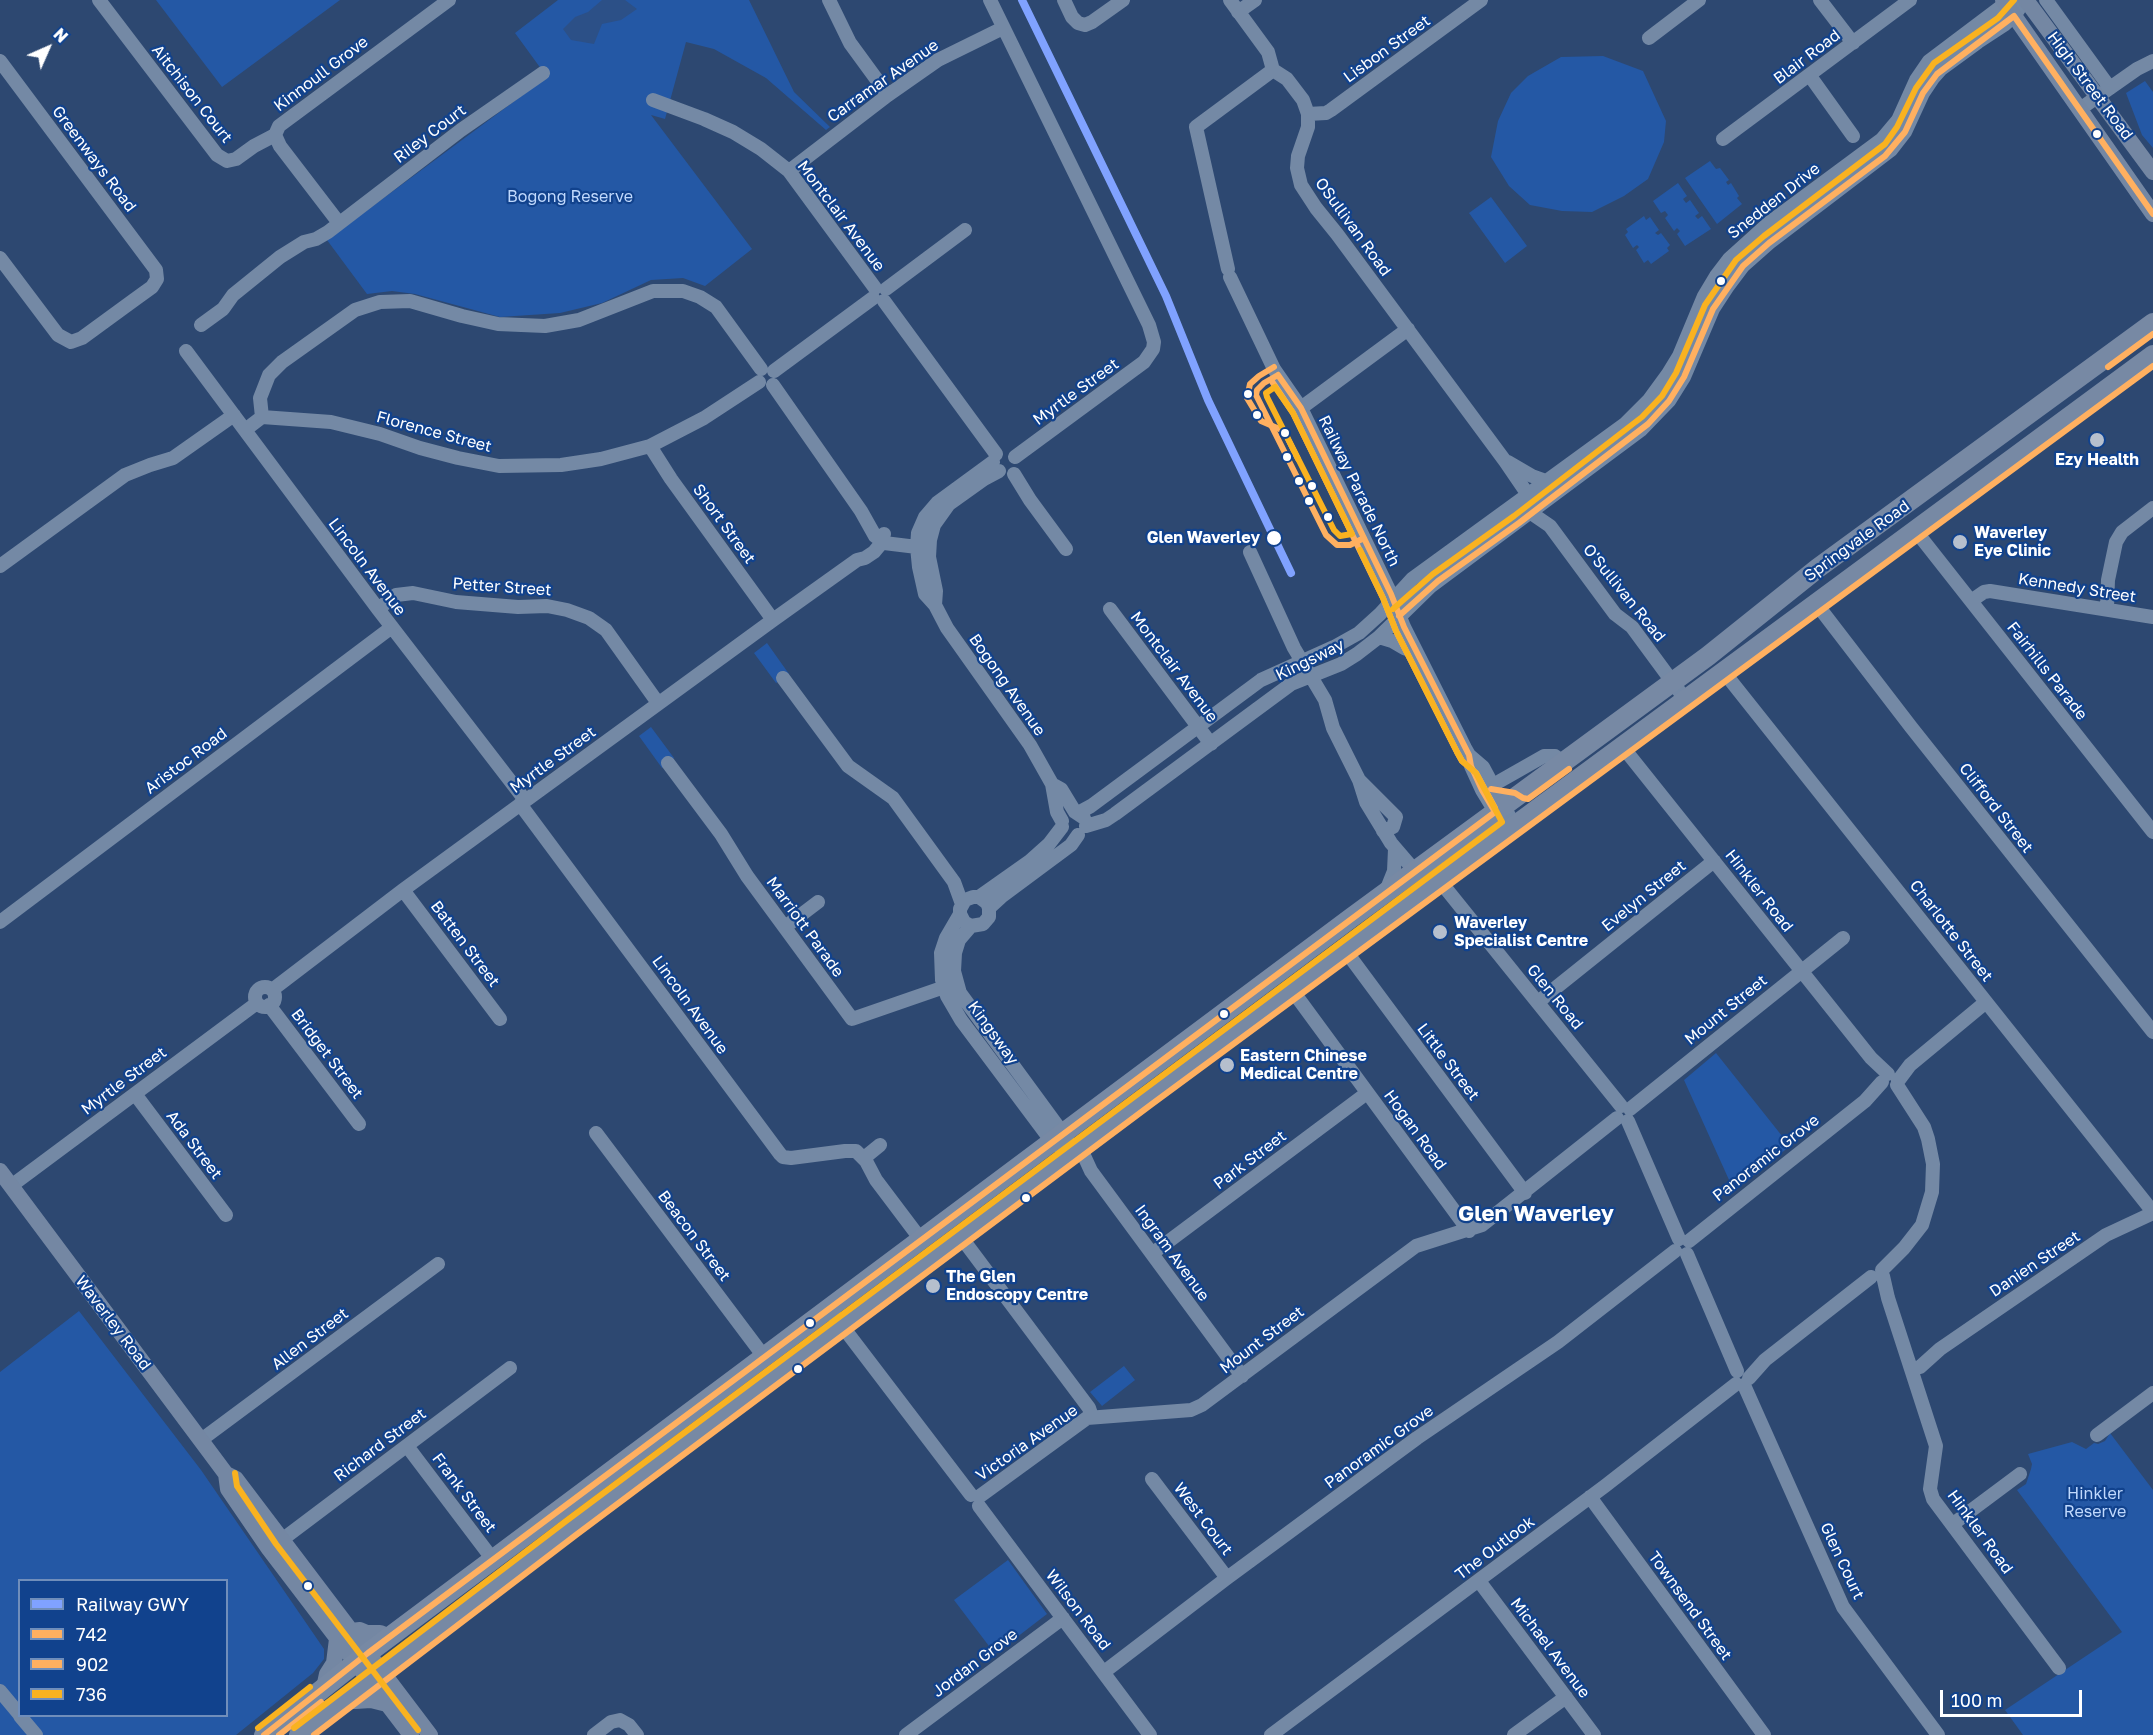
<!DOCTYPE html>
<html>
<head>
<meta charset="utf-8">
<style>
	body { margin:0 }
	#map { position:relative; width:2153px; height:1735px; overflow:hidden; background:#2d4871; font-family:"Golos Text",sans-serif }
	canvas { display:block }
	.legend { position:absolute; left:18px; top:1579px; width:210px; height:138px; box-sizing:border-box; background:#11428d; border:2px solid #708ebb; margin:0; padding:8px 10px; list-style:none; font-size:18px; color:#fff }
	.legend li { display:flex; align-items:center; gap:12px; height:30px }
	.legend b { width:30px; border:2px solid #708ebb }
	.north { position:absolute; left:18px; top:18px; width:60px; height:60px; -webkit-text-stroke:4px #11428d; paint-order:stroke; rotate:45deg; font-size:16px; font-weight:700; line-height:24px; text-align:center; color:#fff }
	.north::after { content:''; display:block; margin:auto; width:21px; height:27px; background:#fff; clip-path:polygon(50% 0,100% 100%,50% 72%,0 100%) }
	.scale { position:absolute; left:1940px; top:1690px; width:142px; height:27px; box-sizing:border-box; border:3px solid #fff; border-top:0; padding-left:8px; font-size:18px; line-height:21px; white-space:nowrap; color:#fff; -webkit-text-stroke:4px #11428d; paint-order:stroke }
</style>
</head>
<body>
<div id="map">
<canvas width="2153" height="1735"></canvas>
<ul class="legend">
<li><b style="height:8px;background:#80a2ff"></b>Railway GWY</li>
<li><b style="height:8px;background:#ffb060"></b>742</li>
<li><b style="height:8px;background:#ffb060"></b>902</li>
<li><b style="height:8px;background:#f9b220"></b>736</li>
</ul>
<div class="north">N</div>
<div class="scale">100 m</div>
</div>
<script>
const ctx = document.querySelector('canvas').getContext('2d');
ctx.lineJoin = 'round';
function fill(path, color) {
  ctx.fillStyle = color;
  ctx.fill(path, 'evenodd');
}
function poly(rows) {
  const path = new Path2D();
  for (const r of rows) {
    if (r.length === 3) {
      path.moveTo(r[0] + r[2], r[1]);
      path.arc(r[0], r[1], r[2], 0, 2 * Math.PI);
      continue;
    }
    path.moveTo(r[0], r[1]);
    for (let i = 2; i < r.length; i += 2) path.lineTo(r[i], r[i + 1]);
  }
  return path;
}
function stroke(path, color, width, dash) {
  ctx.strokeStyle = color;
  ctx.lineWidth = width;
  ctx.lineCap = dash ? 'butt' : 'round';
  ctx.setLineDash(dash || []);
  ctx.stroke(path);
}
function label(font, color, halo, rows, align = 'center') {
  ctx.font = font + ' "Golos Text",sans-serif';
  ctx.lineWidth = 4.5;
  ctx.setLineDash([]);
  ctx.textBaseline = 'middle';
  ctx.strokeStyle = halo;
  ctx.fillStyle = color;
  for (const [text, x, y, turn = 0] of rows) {
    ctx.save();
    ctx.translate(x, y);
    ctx.rotate((+turn || 0) * Math.PI / 180);
    ctx.textAlign = isNaN(turn) ? turn : align;
    if (halo) ctx.strokeText(text, 0, 0);
    ctx.fillText(text, 0, 0);
    ctx.restore();
  }
}
fill(poly([
	[156,0,340,0,222,87],
	[558,0,749,0,794,92,830,127,826,130,766,78,714,49,686,42,665,119,651,115,752,249,705,286,683,278,651,280,602,303,560,313,500,317,415,294,392,291,367,294,327,240,547,77,515,33],
	[1603,56,1643,71,1666,121,1664,142,1648,179,1624,196,1592,212,1562,211,1530,205,1509,186,1491,157,1498,121,1511,93,1528,76,1561,57],
	[2145,81,2153,92,2153,148,2142,135,2126,93],
	[1710,161,1716,169,1720,168,1729,180,1726,182,1728,185,1731,183,1739,196,1737,198,1742,204,1717,224,1685,178],
	[1678,183,1687,196,1683,199,1686,203,1690,200,1699,213,1695,216,1698,219,1702,216,1711,229,1685,246,1677,234,1680,231,1677,228,1674,231,1665,218,1668,215,1665,211,1661,213,1653,201],
	[1491,197,1527,246,1505,263,1469,213],
	[1644,216,1646,220,1650,217,1659,230,1655,233,1658,235,1661,233,1670,245,1667,248,1669,251,1651,264,1648,260,1644,263,1636,250,1639,247,1637,245,1633,248,1625,235,1628,232,1626,229],
	[767,643,789,674,776,683,754,653],
	[651,727,674,758,662,768,639,736],
	[1716,1053,1790,1146,1734,1191,1684,1080],
	[79,1311,201,1470,324,1649,324,1659,313,1673,236,1735,0,1735,0,1372],
	[20,1580,226,1580,226,1716,20,1716],
	[1124,1366,1135,1380,1102,1406,1090,1392],
	[2110,1433,2153,1490,2153,1735,2023,1735,2005,1710,2122,1632,2017,1490,2026,1484,2031,1469,2032,1464,2028,1454,2072,1442,2086,1449,2094,1443,2098,1444,2105,1441],
	[1008,1560,1047,1614,995,1654,954,1600]
]), '#2458a5');
fill(poly([
	[602,0,625,0,637,9,621,20,602,24,594,44,571,40,563,29,575,17,588,12]
]), '#2c5087');
stroke(poly([
	[99,0,217,155,227,161,236,159,254,146,275,135],
	[829,0,850,43,888,95],
	[990,0,1149,325,1154,342,1153,349,1144,362,1015,457],
	[1064,0,1072,17,1078,23,1085,25,1092,22,1123,0],
	[1230,0,1268,52,1273,70,1287,79,1303,100,1308,114,1308,127,1298,156,1297,168,1301,185,1316,208,1337,234,1505,461,1533,502],
	[1820,0,1853,43],
	[2046,0,2110,88],
	[1238,12,1255,0],
	[1649,38,1699,0],
	[0,61,156,270,157,279,152,287,134,300,82,338,71,342,58,335,0,258],
	[1810,76,1853,136],
	[653,100,704,119,733,132,761,149,789,171,875,288],
	[2080,109,2137,69,2153,61],
	[1308,114,1326,113,1331,110,1481,0],
	[1723,139,1910,0],
	[789,171,888,95,938,60,1003,28],
	[339,223,280,146,275,135,279,126,449,0],
	[1228,269,1196,127,1273,70],
	[1230,277,1274,369,1301,408,1391,594,1404,627,1465,748,1469,755,1483,767,1514,825],
	[886,289,965,230],
	[884,301,996,454],
	[201,325,223,309,233,295,280,257,304,242,316,239,328,232,461,130,543,73],
	[186,351,378,609,525,800],
	[774,371,873,298],
	[773,385,861,511,875,536,884,543,917,547],
	[1301,408,1408,329],
	[262,417,331,422,380,434,420,448,458,458,499,466,561,465,601,459,650,446,704,418,759,382],
	[245,430,262,417,260,398,269,375,282,362,355,310,380,302,410,301,462,316,498,324,545,326,579,320,653,291,683,291,700,297,716,307,761,369],
	[650,446,671,479,773,620],
	[993,462,937,503,925,517,918,533,917,547,919,567,925,594,935,605,947,628,1030,745,1052,784,1057,812,1062,821],
	[1508,462,1532,476,1546,481],
	[1014,474,1030,500,1066,549],
	[1531,513,1550,526,1615,614,1632,627,1685,699],
	[1915,530,2153,832],
	[1250,552,1294,648,1325,700,1333,728,1359,780,1366,802,1391,843,1415,871],
	[0,566,125,475,150,465,173,458,234,415],
	[1971,601,1984,592,1990,591,2153,617],
	[1815,602,1911,727,2153,1032],
	[935,605,936,591,929,557,930,540,934,525,949,504,984,479,999,471],
	[378,609,396,595,413,593,456,602,518,607,547,606,567,610,589,618,606,630,658,703],
	[1110,609,1211,744],
	[2107,609,2108,580,2116,542,2122,532,2153,508],
	[1379,637,1392,641,1404,648,1416,652],
	[1723,671,2153,1212],
	[783,678,848,766,893,798,954,882,962,904],
	[1622,746,1871,1058,1888,1074],
	[1469,755,1471,766,1482,790,1499,818],
	[668,763,721,834,747,876,852,1019,956,983],
	[1360,781,1396,817,1393,827,1383,831],
	[1500,781,1544,756,1555,756,1563,762],
	[1052,784,1061,789,1075,812,1084,818],
	[520,804,780,1154,783,1157,791,1158,845,1151,856,1151,866,1161,876,1180,922,1241],
	[1078,813,1091,806,1261,680,1334,647,1359,633,1380,614,1412,579,1625,424,1649,400,1668,374,1679,356,1704,296,1716,276,1729,259,1770,222,1882,139,1898,120,1916,80,1929,61,2010,0],
	[1086,826,1106,820,1115,814,1291,684,1341,664,1357,654,1379,637,1430,587,1641,430,1669,401,1684,377,1713,309,1728,286,1743,266,1769,243,1891,150,1905,132,1923,93,1933,78,1941,69,1978,42,2004,25,2014,16,2025,0],
	[1439,880,1621,1106],
	[403,890,500,1019],
	[1386,891,1394,871,1395,849],
	[979,897,987,903,989,908,989,917,983,924,971,926,964,922,960,914,960,909,965,900,973,897,979,897,1030,861,1049,844,1062,827],
	[989,908,1001,897,1071,845,1078,835],
	[960,914,946,938,941,953,942,980,947,996,961,1020,1047,1135,1058,1146],
	[0,922,392,627],
	[971,926,959,940,955,953,954,971,960,993,1067,1139],
	[785,927,818,902],
	[1345,950,1525,1193],
	[265,997,10],
	[272,990,403,890,773,620,857,560,865,558,874,552,879,546,884,534],
	[1292,990,1469,1231],
	[1538,1002,1714,861],
	[269,1005,359,1124],
	[1898,1081,1910,1065,1986,1002],
	[135,1094,226,1215],
	[1630,1109,1843,938],
	[1628,1121,1679,1239],
	[596,1133,765,1358],
	[1080,1147,1091,1171,1242,1376],
	[864,1158,880,1145],
	[11,1186,257,1003],
	[961,1237,1089,1408,1092,1417],
	[1689,1241,1865,1101,1882,1082],
	[1153,1253,1367,1093],
	[1687,1254,1737,1371],
	[1882,1270,1904,1248,1922,1225,1932,1192,1933,1164,1928,1139,1924,1127,1897,1085],
	[1883,1276,1888,1298,1936,1446,1930,1489,1933,1499,2059,1668],
	[830,1310,971,1495],
	[1912,1369,1920,1367,1940,1349,2106,1235,2153,1213],
	[1749,1378,1765,1360,1871,1277],
	[1744,1385,1843,1607,1938,1735],
	[2097,1435,2153,1393],
	[201,1440,438,1264],
	[407,1446,494,1561],
	[1152,1479,1227,1578],
	[980,1496,1087,1418,1191,1410,1202,1405,1416,1246,1482,1225,1617,1118],
	[1590,1497,1764,1735],
	[979,1506,1150,1735],
	[1953,1524,2020,1474],
	[275,1545,510,1368],
	[1479,1581,1594,1735],
	[1104,1672,1227,1578,1417,1438,1558,1342,1675,1251],
	[0,1691,20,1715],
	[20,1716,36,1735],
	[594,1735,611,1722,620,1720,629,1725,637,1735],
	[906,1735,1063,1618],
	[1271,1735,1605,1486,1736,1384],
	[1514,1735,1566,1697]
]), '#7489a5', 14);
stroke(poly([
	[2003,0,2153,214],
	[2026,0,2153,172],
	[0,1171,226,1474,236,1479,430,1735],
	[226,1474,228,1489,269,1549,411,1735],
	[351,1631,360,1630,367,1633,380,1633,390,1637],
	[324,1688,327,1674,334,1663,337,1639],
	[347,1698,355,1701,371,1700,387,1704]
]), '#7487a3', 16);
stroke(poly([
	[264,1735,368,1653,1351,918,1708,656,1818,568,2153,323],
	[299,1735,571,1528,1147,1097,2153,355]
]), '#7789a4', 20);
stroke(poly([
	[1278,375,1264,383,1257,390,1256,395,1326,535,1337,545,1350,545,1364,538],
	[1399,616,1438,581,1519,523,1648,424,1669,401,1684,377,1713,309,1743,266,1769,243,1885,156,1905,132,1923,93,1937,74,2014,16,2153,214],
	[264,1735,368,1653,1495,812,1482,790,1471,766,1469,755,1404,627,1391,594,1301,408,1278,375]
]), '#ffb060', 6);
stroke(poly([
	[1274,367,1259,376,1250,384,1247,398,1261,421,1284,431,1298,459],
	[2108,367,2153,334],
	[1271,380,1293,413,1383,598,1396,631,1457,752,1462,761,1476,773,1495,808],
	[1491,789,1515,793,1523,798,1528,799,1569,769],
	[279,1735,321,1702],
	[314,1735,576,1535,1152,1104,2153,366]
]), '#ffb060', 6);
stroke(poly([
	[1275,387,1293,413,1352,534,1340,536,1334,530,1267,397,1266,393,1275,387],
	[1393,609,1433,574,1514,516,1642,417,1662,396,1676,373,1705,305,1736,260,1764,236,1885,144,1897,127,1916,88,1934,63,1998,18,2014,0],
	[235,1473,237,1486,276,1544,418,1730],
	[258,1728,310,1687],
	[294,1728,566,1521,1502,822,1476,773,1462,761,1457,752,1396,631,1383,598,1360,550]
]), '#f9b220', 6);
stroke(poly([
	[1022,0,1166,296,1208,400,1291,573]
]), '#80a2ff', 8);
for (const [x, y, r, color] of [
	[2097,134,5,"#fff"],
	[1721,281,5,"#fff"],
	[1248,394,5,"#fff"],
	[1257,415,5,"#fff"],
	[1285,433,5,"#fff"],
	[2097,440,8,"#b6bfcd"],
	[1287,457,5,"#fff"],
	[1299,481,5,"#fff"],
	[1312,486,5,"#fff"],
	[1309,501,5,"#fff"],
	[1328,517,5,"#fff"],
	[1274,538,8,"#fff"],
	[1960,542,8,"#b6bfcd"],
	[1440,932,8,"#b6bfcd"],
	[1224,1014,5,"#fff"],
	[1227,1065,8,"#b6bfcd"],
	[1026,1198,5,"#fff"],
	[933,1286,8,"#b6bfcd"],
	[810,1323,5,"#fff"],
	[798,1369,5,"#fff"],
	[308,1586,5,"#fff"]
]) {
  const dot = new Path2D();
  dot.arc(x, y, r, 0, 2 * Math.PI);
  ctx.fillStyle = color;
  ctx.fill(dot);
  stroke(dot, '#11428d', 2);
}
label('16px', '#fff', '#11428d', [
	["Lisbon Street",1387,49,-36],
	["Blair Road",1807,57,-37],
	["Kinnoull Grove",321,74,-37],
	["Carramar Avenue",883,81,-35],
	["High Street Road",2090,86,53],
	["Aitchison Court",192,94,52],
	["Riley Court",430,134,-37],
	["Greenways Road",94,159,53],
	["Snedden Drive",1774,201,-38],
	["Montclair Avenue",841,216,53],
	["OSullivan Road",1353,227,54],
	["Myrtle Street",1076,392,-36],
	["Florence Street",434,432,15],
	["Railway Parade North",1359,491,64],
	["Short Street",724,524,54],
	["Springvale Road",1857,541,-36],
	["Lincoln Avenue",367,567,53],
	["Petter Street",502,587,4],
	["Kennedy Street",2077,588,9],
	["O'Sullivan Road",1624,593,51],
	["Kingsway",1310,660,-26],
	["Montclair Avenue",1174,667,53],
	["Fairhills Parade",2047,671,52],
	["Bogong Avenue",1007,685,55],
	["Myrtle Street",553,760,-36],
	["Aristoc Road",186,761,-37],
	["Clifford Street",1996,808,52],
	["Hinkler Road",1759,891,52],
	["Evelyn Street",1644,896,-39],
	["Marriott Parade",805,927,54],
	["Charlotte Street",1951,931,52],
	["Batten Street",465,944,53],
	["Glen Road",1555,997,51],
	["Lincoln Avenue",690,1005,54],
	["Mount Street",1726,1010,-39],
	["Kingsway",993,1033,54],
	["Bridget Street",327,1054,53],
	["Little Street",1448,1062,53],
	["Myrtle Street",124,1081,-37],
	["Hogan Road",1415,1130,54],
	["Ada Street",194,1145,53],
	["Panoramic Grove",1766,1158,-38],
	["Park Street",1250,1160,-37],
	["Beacon Street",694,1236,53],
	["Ingram Avenue",1172,1253,54],
	["Danien Street",2035,1264,-34],
	["Waverley Road",113,1323,53],
	["Allen Street",310,1339,-37],
	["Mount Street",1262,1340,-37],
	["Victoria Avenue",1027,1443,-35],
	["Richard Street",380,1445,-37],
	["Panoramic Grove",1379,1447,-36],
	["Frank Street",464,1493,53],
	["West Court",1203,1519,53],
	["Hinkler Road",1980,1532,54],
	["The Outlook",1495,1548,-37],
	["Glen Court",1842,1561,65],
	["Townsend Street",1690,1606,54],
	["Wilson Road",1078,1610,53],
	["Michael Avenue",1550,1648,53],
	["Jordan Grove",975,1663,-37]
]);
label('16px', '#c0d9fd', '#11428d', [
	["Bogong Reserve",570,197],
	["Hinkler",2095,1494],
	["Reserve",2095,1512]
]);
label('bold 16px', '#fff', '#11428d', [
	["Ezy Health",2097,460,"center"],
	["Waverley",1974,533],
	["Eye Clinic",1974,551],
	["Waverley",1454,923],
	["Specialist Centre",1454,941],
	["Eastern Chinese",1240,1056],
	["Medical Centre",1240,1074],
	["The Glen",946,1277],
	["Endoscopy Centre",946,1295]
], 'left');
label('bold 16px', '#fff', '#11428d', [
	["Glen Waverley",1260,538]
], 'right');
label('bold 22px', '#fff', '#11428d', [
	["Glen Waverley",1536,1214]
]);
</script>
</body>
</html>
